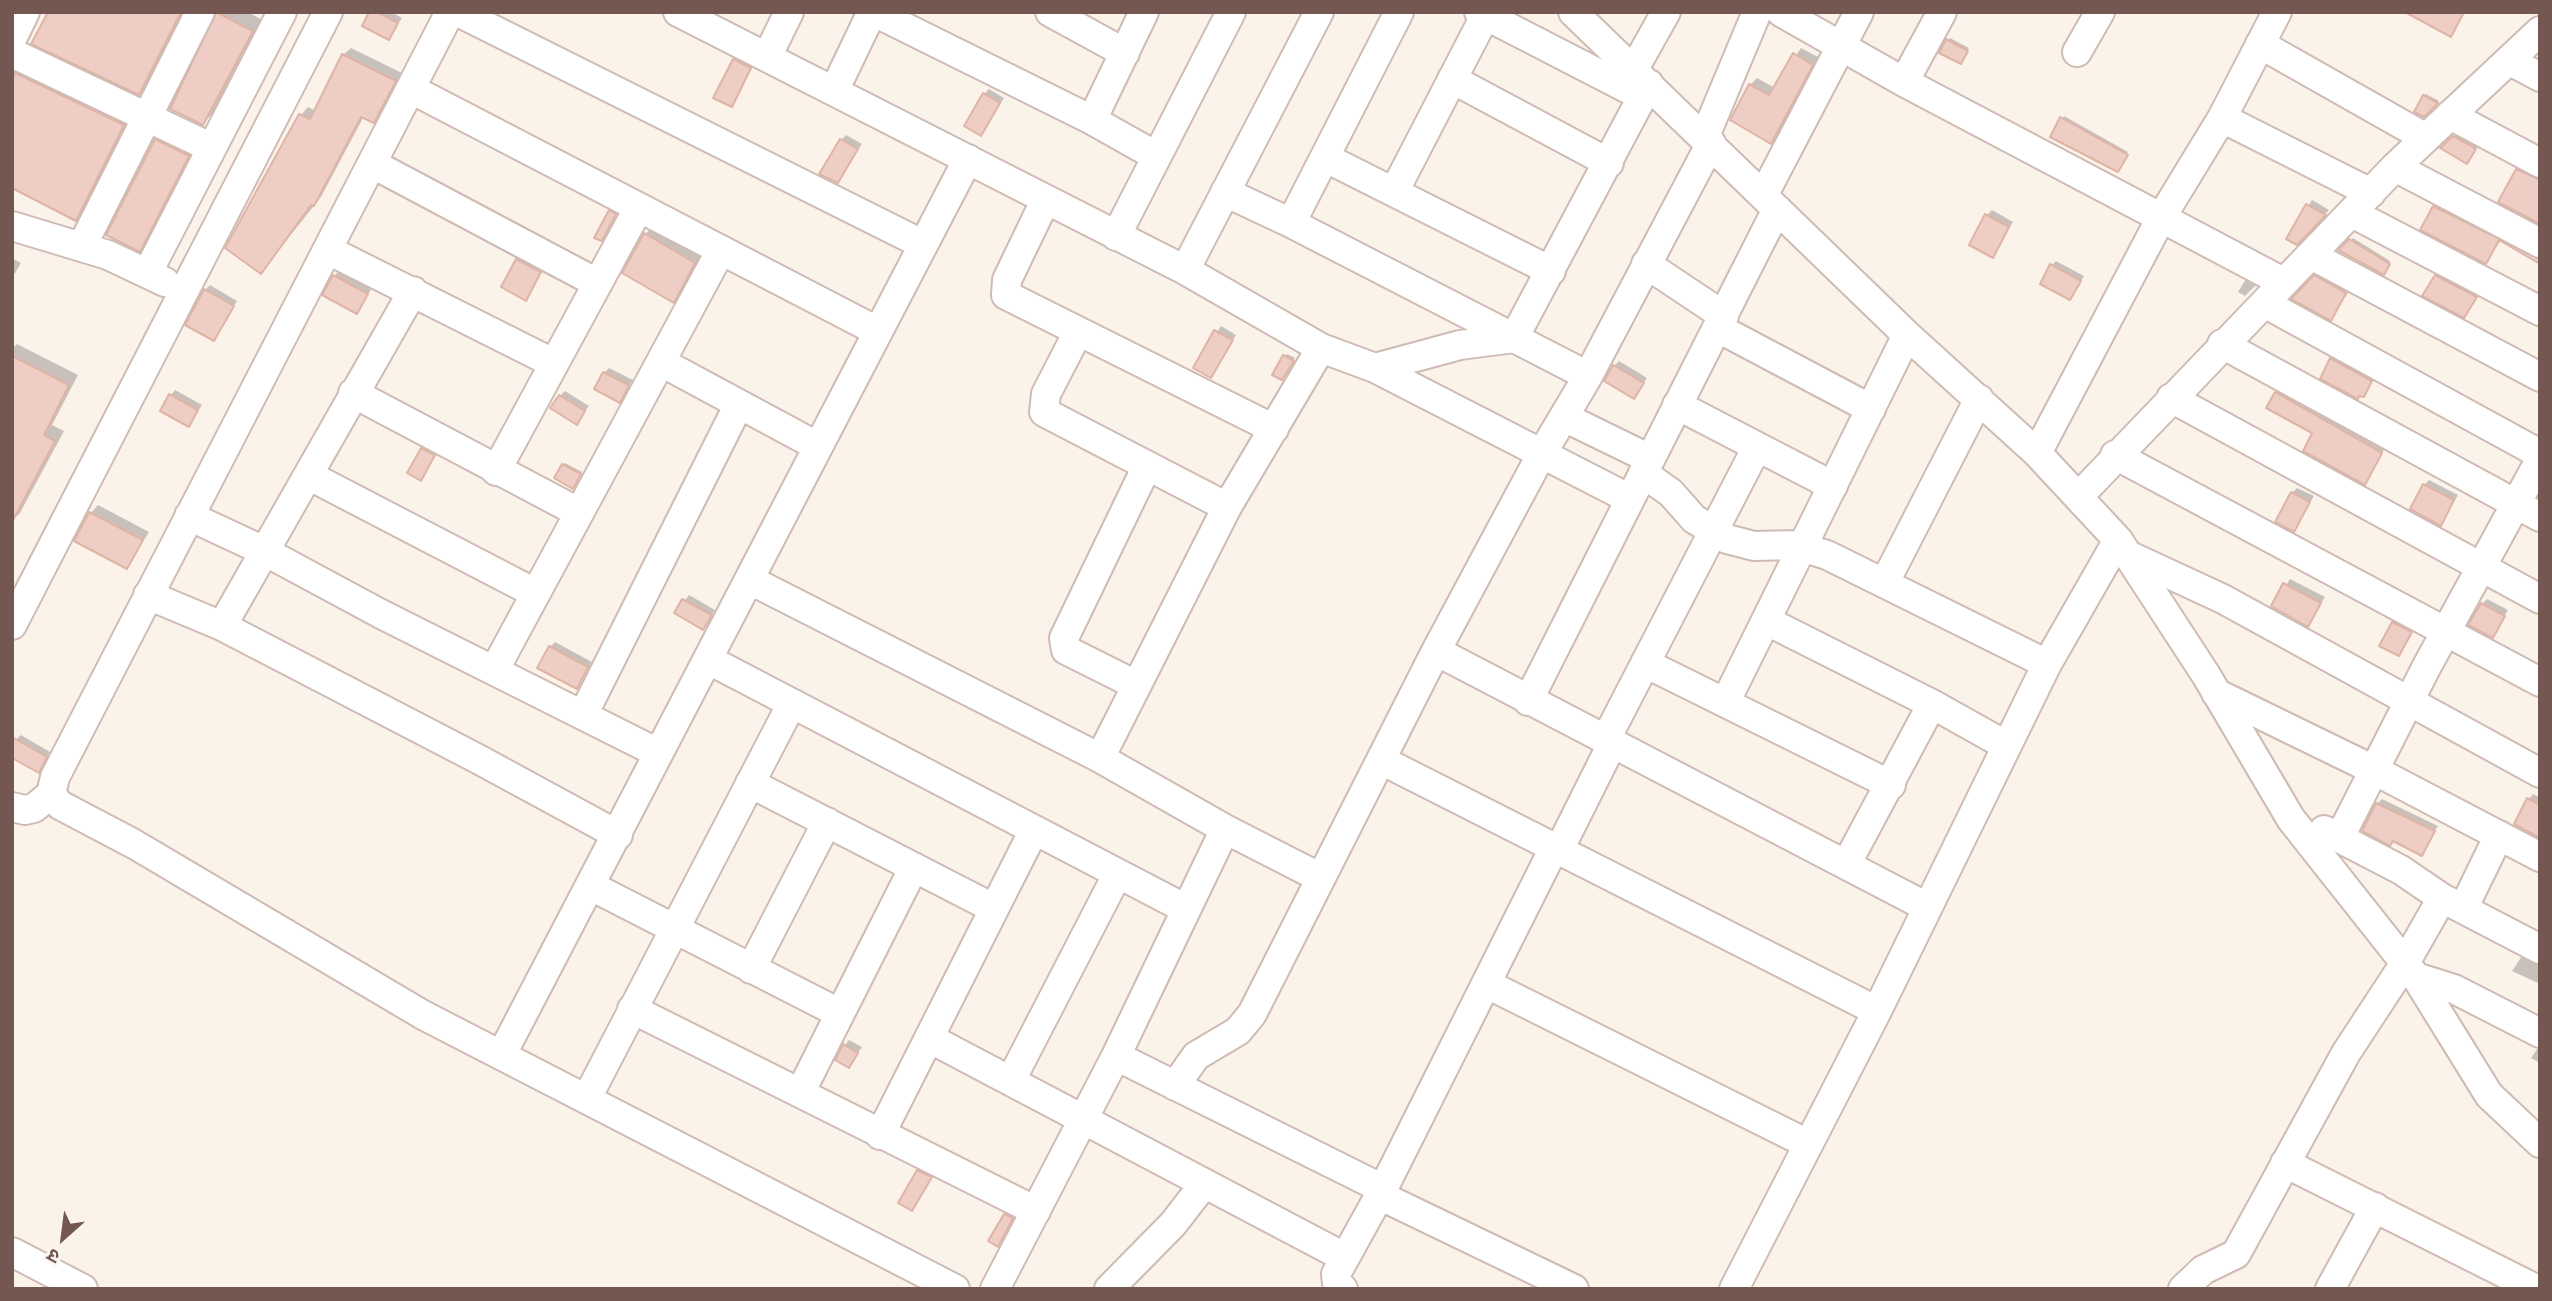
<!DOCTYPE html>
<html>
<head>
<meta charset="utf-8">
<style>
	body { margin:0 }
	#map { position:relative; width:2552px; height:1301px; overflow:hidden; background:#fbf2ea; font-family:Commissioner,"Noto Sans Devanagari",sans-serif }
	canvas { display:block }
	.frame { position:absolute; inset:0; border:14px solid #735750; pointer-events:none }
	.north { position:absolute; left:28px; top:1203px; width:70px; height:70px; -webkit-text-stroke:5px #fdf6f0; paint-order:stroke; rotate:208deg; font-size:19px; font-weight:700; line-height:28px; text-align:center; color:#735750 }
	.north::after { content:''; display:block; margin:auto; width:24px; height:32px; background:#735750; clip-path:polygon(50% 0,100% 100%,50% 72%,0 100%) }
</style>
</head>
<body>
<div id="map">
<canvas width="2552" height="1301"></canvas>
<div class="frame"></div>
<div class="north">उ</div>
</div>
<script>
const ctx = document.querySelector('canvas').getContext('2d');
ctx.lineJoin = 'round';
function fill(path, color) {
  ctx.fillStyle = color;
  ctx.fill(path, 'evenodd');
}
function poly(rows) {
  const path = new Path2D();
  for (const r of rows) {
    path.moveTo(r[0], r[1]);
    for (let i = 2; i < r.length; i += 2) path.lineTo(r[i], r[i + 1]);
  }
  return path;
}
function stroke(path, color, width, dash) {
  ctx.strokeStyle = color;
  ctx.lineWidth = width;
  ctx.lineCap = dash ? 'butt' : 'round';
  ctx.setLineDash(dash || []);
  ctx.stroke(path);
}
fill(poly([
	[50,12,185,12,150,83,139,93],
	[218,12,248,12,262,20,213,113,203,123,172,109],
	[371,12,391,12,402,18,389,38],
	[1950,38,1969,48,1962,60,1948,40],
	[351,48,402,73,381,113,374,121,364,116,321,197,261,272,227,247,301,115,308,107,316,111,343,55],
	[1801,48,1818,57,1778,135,1771,142,1750,85,1757,78,1775,88],
	[739,55,755,63,731,105,716,97],
	[27,64,134,114,86,209,76,219,17,188,12,192,12,84],
	[989,89,1004,98,981,134,984,94],
	[2426,94,2439,101,2423,115,2424,96],
	[2064,116,2128,152,2120,168,2052,136],
	[166,130,198,145,150,239,139,250,156,140],
	[2459,132,2479,144,2467,162,2443,147],
	[846,135,862,144,838,181,841,140],
	[2525,163,2540,169,2540,224,2517,170],
	[2442,199,2540,248,2540,262,2501,240,2486,262,2434,207],
	[2312,200,2329,210,2297,243,2288,238],
	[615,207,620,209,601,239,610,211],
	[1992,210,2013,222,1993,256,1987,215],
	[653,227,702,255,681,293,673,300,645,234],
	[2353,238,2390,261,2385,271,2341,250],
	[522,255,545,267,526,299,517,260],
	[12,258,21,263,12,278],
	[2056,261,2084,276,2070,298,2052,265],
	[2444,268,2483,289,2463,315,2436,276],
	[2323,269,2353,285,2331,319,2294,298],
	[339,271,372,288,357,312,334,276],
	[2246,279,2257,284,2245,296,2238,292],
	[210,285,237,301,214,339,205,290],
	[1221,326,1236,335,1210,376,1195,367],
	[17,344,78,375,52,425,64,431,20,513,12,521,12,349],
	[2340,352,2378,373,2363,395,2332,359],
	[1287,354,1295,358,1284,376,1275,374],
	[1619,361,1647,378,1634,397,1614,366],
	[609,368,633,380,620,400,604,373],
	[2281,388,2385,448,2365,483,2276,393],
	[175,390,202,405,189,424,171,395],
	[565,391,589,406,577,423,560,396],
	[427,444,439,450,421,479,422,449],
	[565,463,582,472,575,485,563,465],
	[2429,480,2458,495,2441,524,2424,485],
	[2297,488,2314,496,2294,530,2292,493],
	[98,505,149,532,127,567,76,540,91,513],
	[2290,579,2325,597,2308,625,2273,606],
	[689,595,715,610,703,628,676,613],
	[2487,599,2508,610,2492,636,2482,604],
	[2398,618,2415,627,2399,654,2393,623],
	[555,642,592,662,577,687,550,647],
	[21,735,50,752,39,770,16,740],
	[2533,794,2540,798,2540,836,2529,799],
	[2382,799,2438,826,2421,853,2394,840,2377,804],
	[2524,953,2540,960,2540,984,2512,971],
	[849,1040,862,1047,849,1066,845,1045],
	[2540,1045,2540,1063,2531,1058],
	[924,1166,935,1172,912,1209,919,1171],
	[1010,1210,1017,1213,998,1245,1005,1215]
]), '#0003');
const building = poly([
	[48,12,181,12,139,95,31,44,48,12],
	[216,12,253,31,203,125,170,109,216,12],
	[369,12,377,12,398,23,389,40,362,26,369,12],
	[2405,12,2464,12,2451,37,2405,12],
	[1946,39,1968,51,1961,64,1939,53,1946,39],
	[1793,53,1813,65,1771,144,1730,120,1749,84,1769,95,1793,53],
	[342,54,396,81,374,123,361,117,314,206,311,205,261,274,225,248,299,114,310,119,342,54],
	[733,59,751,68,732,107,713,98,733,59],
	[15,73,124,125,76,221,12,188,12,80,15,73],
	[983,93,1000,103,981,136,964,126,983,93],
	[2423,95,2438,103,2424,117,2414,112,2423,95],
	[2060,117,2128,155,2118,172,2050,137,2060,117],
	[2453,136,2476,149,2467,164,2440,148,2453,136],
	[155,139,189,156,140,252,106,235,155,139],
	[840,139,858,149,838,183,819,174,840,139],
	[2516,169,2540,180,2540,224,2498,202,2516,169],
	[2306,204,2326,215,2297,245,2286,239,2306,204],
	[2433,206,2540,259,2540,264,2499,240,2486,264,2420,230,2433,206],
	[609,210,616,214,602,241,594,238,609,210],
	[1985,214,2009,227,1993,258,1969,245,1985,214],
	[644,233,695,263,674,303,622,273,644,233],
	[2349,239,2390,264,2384,275,2338,250,2349,239],
	[516,259,541,272,526,301,501,287,516,259],
	[2050,264,2081,281,2070,300,2040,284,2050,264],
	[333,275,368,294,357,314,322,295,333,275],
	[2314,275,2346,293,2331,321,2291,299,2314,275],
	[2435,275,2477,297,2464,318,2422,296,2435,275],
	[204,289,234,306,214,341,185,325,204,289],
	[1214,330,1233,340,1211,378,1193,368,1214,330],
	[1283,355,1294,361,1282,380,1272,375,1283,355],
	[12,356,69,385,44,435,55,441,12,522,12,356],
	[2330,358,2372,381,2364,397,2359,396,2358,399,2320,379,2330,358],
	[1613,365,1644,383,1634,399,1604,381,1613,365],
	[603,372,629,385,620,403,594,389,603,372],
	[2275,392,2382,453,2365,485,2303,451,2312,433,2266,408,2275,392],
	[169,394,198,410,189,427,160,411,169,394],
	[559,395,585,411,577,425,550,408,559,395],
	[421,448,435,455,421,481,407,473,421,448],
	[562,464,581,474,573,489,554,478,562,464],
	[2423,484,2454,500,2441,526,2410,509,2423,484],
	[2291,492,2310,502,2294,532,2275,522,2291,492],
	[89,512,143,540,127,569,74,541,89,512],
	[2283,583,2321,603,2308,627,2271,606,2283,583],
	[682,599,712,615,703,630,674,613,682,599],
	[2481,603,2505,616,2493,638,2468,625,2481,603],
	[2392,622,2412,632,2399,656,2379,646,2392,622],
	[549,646,588,667,577,689,537,668,549,646],
	[12,737,47,757,39,773,12,758,12,737],
	[2527,798,2540,805,2540,838,2514,824,2527,798],
	[2376,803,2435,831,2422,856,2393,841,2390,846,2362,831,2376,803],
	[843,1044,858,1053,849,1068,835,1060,843,1044],
	[917,1170,932,1177,912,1211,898,1203,917,1170],
	[1004,1214,1013,1218,998,1247,988,1241,1004,1214]
]);
fill(building, '#eecec4');
stroke(building, '#dfb3a6', 2);
const minor = poly([
	[458,12,922,244],
	[678,12,1185,270,1321,348,1375,368,1630,499],
	[874,12,1092,120,1156,156],
	[1050,12,1125,53],
	[1479,12,1642,96],
	[1573,12,1907,335,2037,453,2118,540,2206,675,2291,819,2416,977,2489,1095,2540,1143],
	[1781,12,1904,82,2283,282],
	[12,39,25,12],
	[2260,44,2426,138],
	[2077,52,2100,12],
	[12,53,212,148],
	[767,57,789,12],
	[2510,61,2540,77],
	[1634,69,1666,12],
	[1452,79,1609,163],
	[1904,82,1942,12],
	[411,89,877,331],
	[834,91,872,12],
	[2450,115,2540,163],
	[2222,118,2371,193],
	[1092,120,1144,12],
	[1705,136,1757,12],
	[1326,158,1551,271],
	[373,164,597,283],
	[2395,167,2540,243],
	[1395,190,1485,16],
	[1225,192,1291,223,1588,376],
	[1764,194,1859,12],
	[1045,201,1007,280,1006,295,1274,429],
	[2352,213,2540,311],
	[1291,223,1399,12],
	[12,226,108,255,165,282],
	[1116,236,1231,12],
	[82,246,200,12],
	[328,250,553,363],
	[2311,255,2540,377],
	[1646,264,1724,316],
	[1185,270,1319,12],
	[148,272,282,12],
	[2266,304,2540,454],
	[1718,328,1871,409],
	[1078,332,1046,394,1044,412,1227,507],
	[2222,344,2540,517],
	[661,362,817,446],
	[1375,368,1460,345,1514,338,1649,84],
	[353,393,578,512],
	[2171,398,2540,599],
	[1677,405,1833,486],
	[1564,417,1650,459],
	[2037,453,2161,218,2222,118,2277,12],
	[2115,455,2540,682],
	[496,471,638,209],
	[1643,473,1671,493,1694,519,1727,539,1754,546,1795,545,1827,555,2047,664],
	[308,475,535,593],
	[2079,496,2395,167,2540,31],
	[189,516,264,551,381,614,658,753],
	[2128,555,2223,599,2540,773],
	[750,580,1100,758,1225,829,1319,877],
	[1885,582,1979,399],
	[148,595,222,626,478,759,618,835],
	[1767,621,1932,704,2007,746],
	[12,625,328,12],
	[222,626,413,291],
	[1436,651,1927,907],
	[709,660,1186,909],
	[1645,663,1891,785],
	[495,669,721,250],
	[1136,685,1066,650,1064,638,1147,466],
	[2216,693,2372,769,2540,857],
	[1528,701,1777,209],
	[1726,701,1907,335],
	[583,715,739,404],
	[1605,741,1757,447],
	[1100,758,1227,507,1321,348],
	[1381,760,1877,1011],
	[750,783,993,908],
	[51,794,60,805,134,844,423,1015,955,1289],
	[12,807,25,810,34,808,51,794,55,777,450,12],
	[2324,830,2401,870,2442,898,2540,949],
	[2340,837,2427,666,2540,460],
	[1559,850,1612,744],
	[1847,863,1932,704],
	[591,886,839,1013],
	[2463,909,2499,835],
	[751,969,827,822],
	[2416,977,2454,989,2540,1033],
	[1487,984,1808,1144],
	[632,1009,1036,1211],
	[929,1038,1344,1257],
	[502,1054,968,159],
	[1116,1056,1383,1189],
	[1011,1080,1117,875],
	[1175,1086,1196,1056,1238,1031,1252,1014,1436,651,1541,455,1588,376,1711,143],
	[800,1093,914,867],
	[587,1098,791,705],
	[880,1135,1034,830],
	[2285,1163,2536,1289],
	[1379,1195,1574,1289],
	[12,1252,83,1289],
	[995,1289,1116,1056,1225,829],
	[1109,1289,1173,1224,1204,1184],
	[1343,1289,1337,1283,1336,1274,1383,1189,1554,848],
	[1734,1289,1877,1011,2047,664,2118,540],
	[2183,1289,2203,1270,2236,1254,2346,1053,2405,963,2442,898],
	[2330,1289,2375,1207]
]);
stroke(minor, '#cebbb4', 32);
stroke(minor, '#fff', 28);
</script>
</body>
</html>
